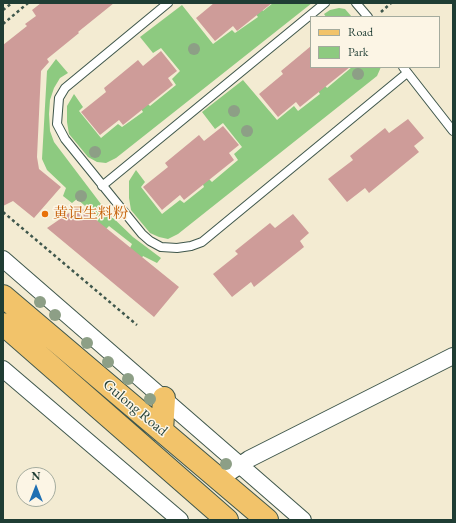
<!DOCTYPE html>
<html>
<head>
<meta charset="utf-8">
<style>
	body { margin:0 }
	#map { position:relative; width:456px; height:523px; overflow:hidden; background:#f3ebd2; font-family:"EB Garamond",serif }
	canvas { display:block }
	.frame { position:absolute; inset:0; border:4px solid #1f3d34; pointer-events:none }
	.legend { position:absolute; left:310px; top:16px; width:130px; height:52px; box-sizing:border-box; background:#fcf5e5; border:1px solid #a4ab9e; margin:0; padding:5px 7px; list-style:none; font-size:12px; color:#1f3d34 }
	.legend li { display:flex; align-items:center; gap:8px; height:20px }
	.legend b { width:20px; border:1px solid #a4ab9e }
	.north { position:absolute; left:16px; top:467px; width:40px; height:40px; box-sizing:border-box; background:#fcf5e5; border:1px solid #a4ab9e; border-radius:50%; rotate:0deg; font-size:11px; font-weight:700; line-height:16px; text-align:center; color:#1f3d34 }
	.north::after { content:''; display:block; margin:auto; width:14px; height:18px; background:#1f6fb2; clip-path:polygon(50% 0,100% 100%,50% 72%,0 100%) }
</style>
</head>
<body>
<div id="map">
<canvas width="456" height="523"></canvas>
<div class="frame"></div>
<ul class="legend">
<li><b style="height:5px;background:#f2c36a"></b>Road</li>
<li><b style="height:11px;background:#8dca80"></b>Park</li>
</ul>
<div class="north">N</div>
</div>
<script>
const ctx = document.querySelector('canvas').getContext('2d');
ctx.lineJoin = 'round';
function fill(path, color) {
  ctx.fillStyle = color;
  ctx.fill(path, 'evenodd');
}
function poly(rows) {
  const path = new Path2D();
  for (const r of rows) {
    path.moveTo(r[0], r[1]);
    for (let i = 2; i < r.length; i += 2) path.lineTo(r[i], r[i + 1]);
  }
  return path;
}
function stroke(path, color, width, dash) {
  ctx.strokeStyle = color;
  ctx.lineWidth = width;
  ctx.lineCap = dash ? 'butt' : 'round';
  ctx.setLineDash(dash || []);
  ctx.stroke(path);
}
function label(font, color, halo, rows, align = 'center') {
  ctx.font = font + ' "EB Garamond","Noto Serif SC",serif';
  ctx.lineWidth = 3;
  ctx.setLineDash([]);
  ctx.textBaseline = 'middle';
  ctx.strokeStyle = halo;
  ctx.fillStyle = color;
  for (const [text, x, y, turn = 0] of rows) {
    ctx.save();
    ctx.translate(x, y);
    ctx.rotate((+turn || 0) * Math.PI / 180);
    ctx.textAlign = isNaN(turn) ? turn : align;
    if (halo) ctx.strokeText(text, 0, 0);
    ctx.fillText(text, 0, 0);
    ctx.restore();
  }
}
fill(poly([
	[273,3,312,3,116,158,106,163,97,162,88,157,69,134,67,122,67,106,74,94,83,107,79,111,101,138,118,124,122,127,143,112,140,107,145,101,150,106,176,85,172,79,180,71,161,48,153,53,140,37,182,5,213,44,232,30,235,33,258,17,254,12,260,7,263,11],
	[339,8,345,9,352,17,326,17,324,14,330,10],
	[56,59,68,73,60,78,54,88,50,100,49,114,50,131,54,142,107,212,133,237,161,258,157,263,143,256,140,261,128,252,132,244,109,226,104,231,95,225,99,218,77,199,72,203,63,196,66,188,47,170,42,159,47,71],
	[352,67,381,67,377,76,178,234,168,239,159,237,150,233,131,210,129,198,129,181,136,170,145,182,141,187,162,214,180,200,184,203,204,187,202,182,207,177,212,182,238,160,234,154,242,147,223,123,215,129,202,112,243,80,277,120,294,106,298,111,320,94,316,88,322,82,327,88]
]), '#8dca80');
fill(poly([
	[41,3,114,3,78,32,79,33,47,59,49,62,41,71,37,157,39,169,61,187,34,218,13,201,3,206,3,45,27,26,25,24,36,16,32,10],
	[214,3,272,3,237,31,233,26,215,41,196,18],
	[311,46,311,67,350,67,300,107,296,102,278,117,259,94,283,74,281,71],
	[161,51,177,71,168,78,173,85,123,125,119,120,100,135,81,112,106,92,104,88,138,60,143,66],
	[408,119,424,138,414,146,419,152,369,193,365,188,347,202,328,179,353,160,350,156,385,128,389,133],
	[223,126,239,145,229,153,234,160,184,200,180,195,162,210,143,187,168,167,165,163,199,135,204,141],
	[79,206,179,287,154,317,47,228],
	[293,214,309,233,300,241,304,247,254,287,251,282,232,297,213,274,238,254,235,251,270,223,275,228]
]), '#ce9c99');
const lane = poly([
	[168,3,65,88,59,98,57,124,65,139,142,234,150,241,161,247,177,248,191,246,202,242,407,73],
	[356,3,368,17],
	[403,67,453,131],
	[102,186,325,3]
]);
const street = poly([
	[3,259,303,520],
	[3,369,180,520],
	[220,479,249,459,453,356]
]);
const primary = poly([
	[3,296,267,520],
	[3,324,227,520],
	[162,431,164,398]
]);
stroke(lane, '#3f574c', 10);
stroke(street, '#3f574c', 18);
stroke(primary, '#3f574c', 24);
stroke(poly([
	[3,10,12,3],
	[381,12,391,3],
	[3,24,28,3],
	[3,212,137,325]
]), '#3f574c', 2.5, [3, 3]);
stroke(lane, '#fff', 8);
stroke(street, '#fff', 16);
stroke(primary, '#f2c36a', 22);
ctx.fillStyle = '#8d9f86';
for (const [x, y] of [
	[194,49],
	[358,74],
	[234,111],
	[247,131],
	[95,152],
	[81,196],
	[40,302],
	[55,315],
	[87,343],
	[108,362],
	[128,379],
	[150,399],
	[226,464]
]) {
  ctx.beginPath();
  ctx.arc(x, y, 6, 0, 2 * Math.PI);
  ctx.fill();
}
for (const [x, y, r, color] of [
	[45,214,4,"#e8710a"]
]) {
  const dot = new Path2D();
  dot.arc(x, y, r, 0, 2 * Math.PI);
  ctx.fillStyle = color;
  ctx.fill(dot);
  stroke(dot, '#fcf5e5', 1.5);
}
label('15px', '#c56008', '#fcf5e5', [
	["黄记生料粉",53,214]
], 'left');
label('15px', '#1f3d34', '#fcf5e5', [
	["Gulong Road",135,408,40]
]);
</script>
</body>
</html>
